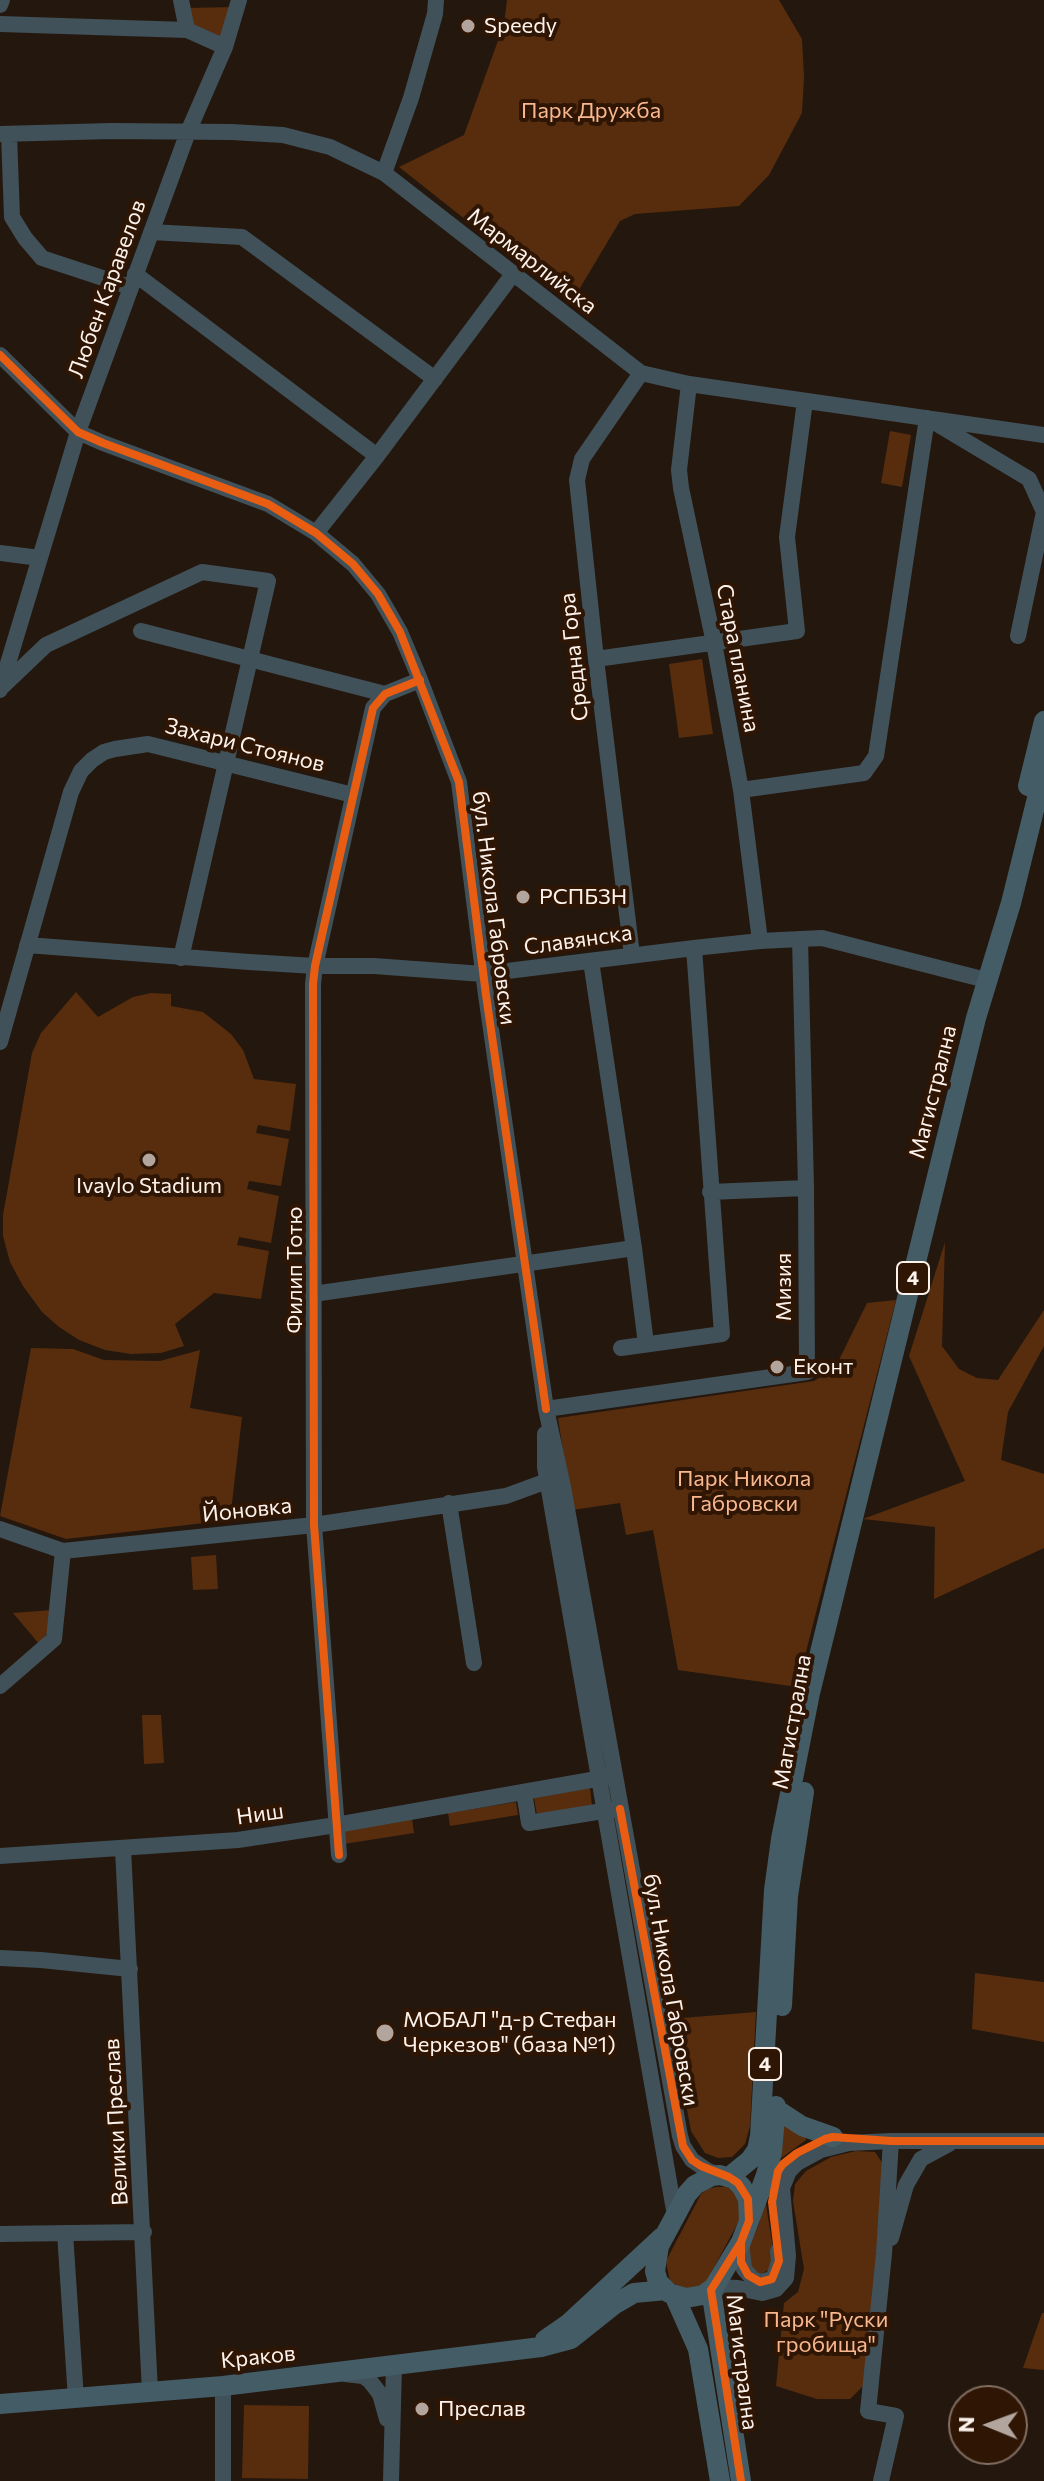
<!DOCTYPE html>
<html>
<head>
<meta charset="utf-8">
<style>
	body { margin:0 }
	#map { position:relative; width:1044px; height:2481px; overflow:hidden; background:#24170e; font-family:Commissioner,sans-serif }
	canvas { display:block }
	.north { position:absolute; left:948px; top:2385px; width:80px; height:80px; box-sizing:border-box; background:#2e1504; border:2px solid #816d60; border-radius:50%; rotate:271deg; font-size:22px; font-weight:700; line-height:32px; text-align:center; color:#fdf2eb }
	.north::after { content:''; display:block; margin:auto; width:28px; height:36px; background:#b1a59e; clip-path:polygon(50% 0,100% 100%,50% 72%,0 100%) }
</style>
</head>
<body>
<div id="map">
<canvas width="1044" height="2481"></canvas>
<div class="north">N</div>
</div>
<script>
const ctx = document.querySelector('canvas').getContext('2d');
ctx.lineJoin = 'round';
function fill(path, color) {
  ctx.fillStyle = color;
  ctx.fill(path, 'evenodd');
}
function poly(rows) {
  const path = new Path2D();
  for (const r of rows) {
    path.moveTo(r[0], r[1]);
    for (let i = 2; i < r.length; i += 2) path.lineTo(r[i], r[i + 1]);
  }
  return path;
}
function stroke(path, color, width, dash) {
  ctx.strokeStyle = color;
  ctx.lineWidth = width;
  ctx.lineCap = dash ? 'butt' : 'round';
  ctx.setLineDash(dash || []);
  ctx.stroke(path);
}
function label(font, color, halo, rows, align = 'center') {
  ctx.font = font + ' Commissioner,sans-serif';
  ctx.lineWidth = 8;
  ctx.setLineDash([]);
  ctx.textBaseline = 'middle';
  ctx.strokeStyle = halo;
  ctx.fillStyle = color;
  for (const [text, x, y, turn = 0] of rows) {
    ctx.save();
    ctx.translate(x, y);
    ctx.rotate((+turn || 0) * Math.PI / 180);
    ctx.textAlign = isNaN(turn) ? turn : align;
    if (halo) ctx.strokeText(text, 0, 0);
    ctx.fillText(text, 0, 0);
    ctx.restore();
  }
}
fill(poly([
	[507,0,779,0,802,39,804,77,802,113,769,175,739,206,635,214,620,221,571,303,399,167,464,135,504,24],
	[233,7,223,43,190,28,186,8],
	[890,431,911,435,902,487,881,483],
	[702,659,713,734,679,738,669,664],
	[76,992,98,1017,133,997,151,993,171,994,171,1006,203,1012,231,1034,243,1050,254,1079,296,1084,290,1131,258,1125,256,1133,289,1139,281,1186,249,1181,247,1189,279,1196,271,1243,239,1237,237,1245,269,1251,261,1299,214,1293,175,1324,184,1346,161,1353,131,1354,105,1350,79,1340,59,1327,42,1312,23,1286,10,1262,3,1236,3,1215,32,1053,41,1033],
	[945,1242,942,1346,959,1369,977,1378,998,1380,1044,1310,1044,1346,1008,1412,1001,1460,1044,1474,1044,1548,934,1599,935,1527,863,1519,965,1481,909,1356],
	[896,1300,797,1687,678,1670,653,1530,626,1535,620,1503,572,1510,558,1418,814,1381,835,1368,867,1303],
	[31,1348,73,1349,104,1360,160,1361,200,1350,190,1408,242,1417,230,1520,66,1539,0,1516],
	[216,1555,218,1589,193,1590,191,1557],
	[53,1610,50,1628,40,1645,13,1613],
	[142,1715,161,1715,164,1763,144,1764],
	[590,1788,592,1805,537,1815,534,1798],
	[516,1802,518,1815,450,1826,448,1813],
	[412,1819,414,1833,344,1844,341,1830],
	[975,1973,1044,1982,1044,2042,972,2029],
	[756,2012,750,2126,745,2144,732,2157,718,2158,705,2153,691,2131,670,2019],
	[780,2123,805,2134,806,2140,780,2159,765,2198,775,2261,772,2268,761,2274,750,2271,747,2252,759,2224],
	[856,2151,875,2152,883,2164,883,2191,864,2385,850,2399,817,2399,776,2386,784,2303,798,2292,804,2269,793,2201,795,2184,806,2171,831,2157],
	[716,2187,727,2187,735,2191,741,2199,741,2217,704,2286,689,2290,670,2282,666,2261,701,2194,708,2189],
	[1042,2313,1044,2313,1044,2370,1023,2368],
	[244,2405,309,2406,308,2479,242,2478]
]), '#572d0e');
stroke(poly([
	[181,0,187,30,225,47],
	[0,5,2,0],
	[0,24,187,30],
	[0,134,111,131,231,132,283,135,330,147,384,173,641,373,689,384,1044,435],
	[9,134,12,217,25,238,42,258,130,287],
	[384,173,411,98,435,14,436,0],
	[151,232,242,237,435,379],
	[135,274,377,456],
	[0,355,78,432,103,443,268,504,316,533,353,564,378,594,400,632,419,677,459,782,486,995,546,1409,563,1487,680,2136,683,2146,692,2160,708,2171,720,2175],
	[689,384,679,470,681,488,714,643,741,790,760,941],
	[316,533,377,456,513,274],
	[0,553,40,558],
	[141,631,385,694],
	[1018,636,1044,512],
	[596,659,797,631,787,537,805,401],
	[3,686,46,645,202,572,268,581,181,958],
	[0,690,78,432,188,132,225,47,239,0],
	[741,790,864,773,876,756,927,418,1029,479,1044,512],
	[27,945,249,962,315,966,374,966,483,974,694,948,760,941,822,938,986,980],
	[632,955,596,659,577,480,582,459,641,373],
	[591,961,634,1248,646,1344],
	[0,1042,71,792,81,771,92,760,104,752,115,749,148,744,353,795],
	[710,1192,806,1188],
	[313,1294,634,1248],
	[621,1348,722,1334,694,948],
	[546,1409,807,1372,806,1188,800,939],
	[545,1434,545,1467,675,2216],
	[449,1503,474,1663],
	[0,1529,63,1551,314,1525,506,1496,547,1481],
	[0,1686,54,1639,63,1551],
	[524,1792,529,1823,615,1809],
	[123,1849,150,2392],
	[339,1855,314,1525,313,984,315,966,373,708,385,694,420,680],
	[0,1856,238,1840,336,1825,608,1777],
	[0,1958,41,1960,130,1969],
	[65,2233,76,2399],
	[0,2234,144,2232],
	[891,2238,906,2185,921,2159,949,2144],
	[741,2242,744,2269,753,2279,760,2282,772,2279,775,2274,779,2261,778,2251],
	[714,2287,738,2288,762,2293,776,2289,786,2278,788,2256,782,2188,789,2171,797,2163,821,2150,849,2143,891,2141,1044,2141],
	[345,2374,363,2376,370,2381,380,2394,387,2419],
	[223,2481,223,2386],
	[391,2481,394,2366],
	[881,2481,896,2416,868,2411,884,2254,891,2141]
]), '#415159', 16);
stroke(poly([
	[1028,786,1044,721],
	[782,2006,788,1896,804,1792],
	[776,2109,802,2126,833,2137],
	[729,2177,750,2160,757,2150,760,2136,774,1890,781,1839,810,1693,976,1018,1011,903,1044,770],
	[749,2221,748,2199,742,2187,734,2179,720,2175,712,2176,695,2185,687,2194,659,2246,655,2271,658,2282,669,2293,686,2298,703,2295,714,2287,741,2242,749,2221,766,2175,772,2152,776,2106],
	[711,2290,741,2481],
	[674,2295,698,2349,720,2481],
	[545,2340,568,2324,662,2237],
	[0,2404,223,2386,541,2347,571,2339,615,2304,634,2293,666,2290]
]), '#435c66', 20);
stroke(poly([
	[0,355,78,432,103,443,268,504,316,533,353,564,378,594,400,632,459,782,486,995,546,1409],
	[620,1809,683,2146,692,2160,701,2166,729,2177,738,2183,748,2199,749,2221,741,2242,711,2290,741,2481],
	[339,1855,314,1525,313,984,315,966,373,708,385,694,420,680],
	[741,2242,741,2262,748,2275,760,2282,772,2279,779,2261,772,2202,778,2171,783,2164,797,2153,825,2139,833,2137,891,2141,1044,2141]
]), '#e95d12', 8);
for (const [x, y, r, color] of [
	[468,26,8,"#b1a59e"],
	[523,897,8,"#b1a59e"],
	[149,1160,8,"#b1a59e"],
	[777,1367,8,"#b1a59e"],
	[385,2033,10,"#b1a59e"],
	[422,2409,8,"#b1a59e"]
]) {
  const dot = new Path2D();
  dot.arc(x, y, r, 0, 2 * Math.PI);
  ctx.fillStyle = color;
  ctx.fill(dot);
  stroke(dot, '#2e1504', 3);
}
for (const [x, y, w] of [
	[913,1278,32],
	[765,2064,32]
]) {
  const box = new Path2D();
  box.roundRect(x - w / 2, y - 16, w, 32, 6);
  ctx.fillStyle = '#2e1504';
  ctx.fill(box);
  stroke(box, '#fdf2eb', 2);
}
label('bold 20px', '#fdf2eb', null, [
	["4",913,1278],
	["4",765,2064]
]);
label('22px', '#fdf2eb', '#2e1504', [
	["Speedy",484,26],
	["РСПБЗН",539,897],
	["Ivaylo Stadium",149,1186,"center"],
	["Еконт",793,1367],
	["МОБАЛ \"д-р Стефан",403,2020],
	["Черкезов\" (база №1)",403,2045],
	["Преслав",438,2409]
], 'left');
label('22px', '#f8b78e', '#2e1504', [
	["Парк Дружба",591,111],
	["Парк Никола",744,1479],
	["Габровски",744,1504],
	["Парк \"Руски",826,2320],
	["гробища\"",826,2345]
]);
label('22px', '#fdf2eb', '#2e1504', [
	["Мармарлийска",532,261,38],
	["Любен Каравелов",107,289,-70],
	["Средна Гора",574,657,-96],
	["Стара планина",738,658,79],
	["Захари Стоянов",245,745,14],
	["бул. Никола Габровски",494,908,83],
	["Славянска",578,940,-8],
	["Магистрална",933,1092,-76],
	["Филип Тотю",295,1270,-90],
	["Мизия",784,1287,-90],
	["Йоновка",247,1510,-6],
	["Магистрална",792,1722,-80],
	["Ниш",260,1814,-8],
	["бул. Никола Габровски",671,1990,80],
	["Велики Преслав",116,2122,-93],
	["Краков",258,2357,-6],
	["Магистрална",742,2362,83]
]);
</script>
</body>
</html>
